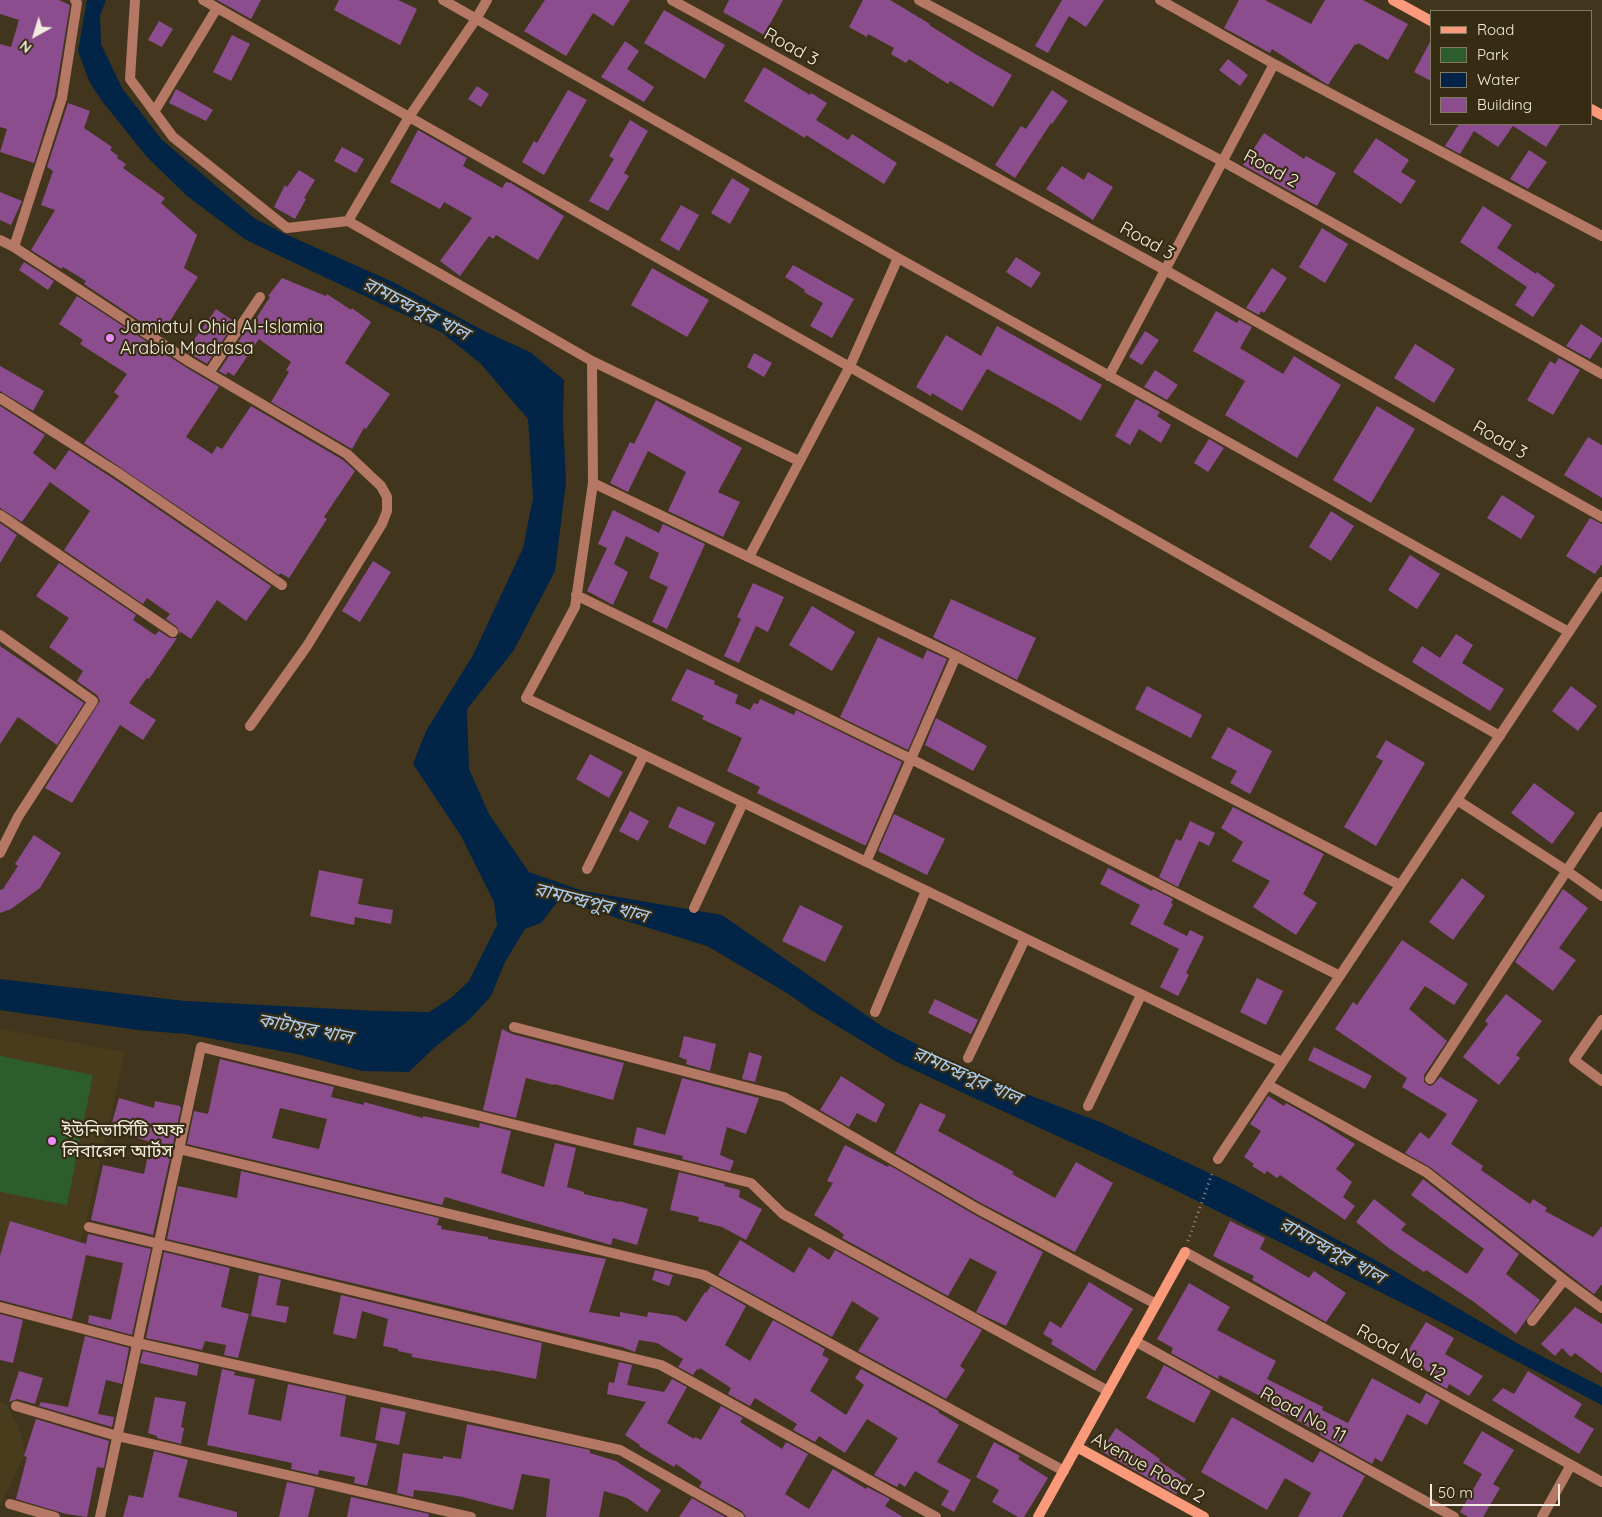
<!DOCTYPE html>
<html>
<head>
<meta charset="utf-8">
<style>
	body { margin:0 }
	#map { position:relative; width:1602px; height:1517px; overflow:hidden; background:#41361d; font-family:Quicksand,sans-serif }
	canvas { display:block }
	.legend { position:absolute; left:1430px; top:10px; width:162px; height:115px; box-sizing:border-box; background:#362c13; border:1px solid #827964; margin:0; padding:6px 9px; list-style:none; font-size:15px; color:#f3ecde }
	.legend li { display:flex; align-items:center; gap:10px; height:25px }
	.legend b { width:25px; border:1px solid #827964 }
	.north { position:absolute; left:10px; top:10px; width:50px; height:50px; -webkit-text-stroke:4px #362c13; paint-order:stroke; rotate:219deg; font-size:14px; font-weight:700; line-height:20px; text-align:center; color:#f3ecde }
	.north::after { content:''; display:block; margin:auto; width:18px; height:22px; background:#f3ecde; clip-path:polygon(50% 0,100% 100%,50% 72%,0 100%) }
	.scale { position:absolute; left:1430px; top:1484px; width:130px; height:22px; box-sizing:border-box; border:2px solid #f3ecde; border-top:0; padding-left:6px; font-size:15px; line-height:18px; white-space:nowrap; color:#f3ecde; -webkit-text-stroke:4px #362c13; paint-order:stroke }
</style>
</head>
<body>
<div id="map">
<canvas width="1602" height="1517"></canvas>
<ul class="legend">
<li><b style="height:6px;background:#fa9a7a"></b>Road</li>
<li><b style="height:14px;background:#2d5c2d"></b>Park</li>
<li><b style="height:14px;background:#022547"></b>Water</li>
<li><b style="height:14px;background:#8b4d8e"></b>Building</li>
</ul>
<div class="north">N</div>
<div class="scale">50 m</div>
</div>
<script>
const ctx = document.querySelector('canvas').getContext('2d');
ctx.lineJoin = 'round';
function fill(path, color) {
  ctx.fillStyle = color;
  ctx.fill(path, 'evenodd');
}
function poly(rows) {
  const path = new Path2D();
  for (const r of rows) {
    path.moveTo(r[0], r[1]);
    for (let i = 2; i < r.length; i += 2) path.lineTo(r[i], r[i + 1]);
  }
  return path;
}
function stroke(path, color, width, dash) {
  ctx.strokeStyle = color;
  ctx.lineWidth = width;
  ctx.lineCap = dash ? 'butt' : 'round';
  ctx.setLineDash(dash || []);
  ctx.stroke(path);
}
function label(font, color, halo, rows, align = 'center') {
  ctx.font = font + ' Quicksand,"Noto Sans Bengali",sans-serif';
  ctx.lineWidth = 4.5;
  ctx.setLineDash([]);
  ctx.textBaseline = 'middle';
  ctx.strokeStyle = halo;
  ctx.fillStyle = color;
  for (const [text, x, y, turn = 0] of rows) {
    ctx.save();
    ctx.translate(x, y);
    ctx.rotate((+turn || 0) * Math.PI / 180);
    ctx.textAlign = isNaN(turn) ? turn : align;
    if (halo) ctx.strokeText(text, 0, 0);
    ctx.fillText(text, 0, 0);
    ctx.restore();
  }
}
fill(poly([
	[0,1029,125,1052,84,1229,54,1307,0,1295],
	[0,1401,8,1406,18,1427,26,1452,0,1506]
]), '#493c1c');
fill(poly([
	[0,1056,93,1075,67,1205,0,1192]
]), '#2d5c2d');
fill(poly([
	[87,0,106,0,100,16,101,44,122,88,162,140,254,218,283,233,393,282,486,332,530,352,564,380,563,420,566,482,555,571,514,650,467,709,469,769,489,814,529,872,583,891,722,915,883,1027,979,1076,1100,1122,1235,1185,1381,1263,1522,1346,1602,1387,1602,1405,1448,1326,1169,1187,972,1097,895,1061,811,1010,787,993,707,946,559,900,541,923,525,929,505,962,491,996,469,1020,435,1047,409,1072,362,1071,297,1054,186,1034,138,1030,0,1010,0,979,185,1001,377,1011,429,1012,451,998,469,981,497,925,494,902,461,836,413,764,426,731,473,655,523,548,533,498,528,419,480,363,441,332,246,240,187,196,146,156,102,101,90,83,80,57,78,51]
]), '#022547');
fill(poly([
	[0,0,59,0,70,5,55,96,34,163,0,152,7,129,0,127,0,44,11,47,19,20,0,14],
	[217,0,261,0,251,19],
	[339,0,398,0,417,9,400,45,334,10],
	[545,0,630,0,613,26,593,13,566,56,524,31],
	[729,0,783,0,764,35,723,12],
	[863,0,890,0,930,24,929,25,977,55,1012,75,993,107,950,81,948,84,909,59,906,63,891,54,894,48,868,34,867,37,849,27],
	[1062,0,1104,0,1086,27,1069,16,1048,53,1035,46],
	[1239,0,1265,0,1311,24,1325,0,1363,0,1408,24,1388,60,1358,43,1357,45,1355,44,1328,85,1272,49,1270,53,1224,28],
	[664,10,725,45,705,79,644,43],
	[159,21,173,29,162,47,148,40],
	[232,35,250,44,231,81,213,72],
	[1431,40,1431,81,1414,72],
	[625,41,639,51,627,69,654,87,644,102,601,77],
	[1228,59,1248,75,1240,86,1219,70],
	[764,67,810,95,811,93,827,103,816,120,848,140,852,134,897,163,884,184,806,135,805,138,744,101],
	[477,86,489,94,481,107,468,99],
	[176,89,213,110,206,121,169,103],
	[568,90,587,100,544,175,522,162,534,141,537,143],
	[1052,90,1068,101,1052,124,1051,123,1015,178,995,165,1021,126,1026,129],
	[68,103,90,111,84,128,112,147,110,150,118,156,117,158,126,164,123,168,165,198,161,203,197,235,184,268,198,277,161,335,84,284,86,281,63,267,61,269,31,250,55,210,41,205,53,171,47,167],
	[630,120,648,131,624,173,629,176,608,211,589,201,614,159,609,156],
	[1459,124,1561,124,1546,147,1513,126,1498,147,1474,131,1460,154,1445,146],
	[418,130,467,158,463,166,502,188,506,182,511,183,564,216,538,260,496,235,493,239,489,236,460,276,440,261,472,218,444,202,440,209,390,182],
	[1264,133,1304,159,1306,156,1336,173,1317,206,1243,165],
	[1376,138,1409,160,1401,172,1416,181,1401,204,1353,172],
	[342,147,364,159,356,173,334,161],
	[1529,150,1547,162,1528,189,1510,179],
	[1062,166,1084,180,1088,172,1113,187,1093,220,1046,189],
	[299,170,315,180,304,198,306,199,295,219,274,207,285,185,287,187],
	[732,178,750,189,730,224,711,213],
	[0,192,22,201,11,225,0,220],
	[681,205,699,215,679,251,660,240],
	[1483,206,1512,225,1497,248,1536,274,1537,272,1555,285,1533,317,1515,305,1527,287,1460,242],
	[1322,228,1348,244,1325,283,1299,267],
	[1016,257,1041,273,1031,288,1006,272],
	[24,262,54,281,48,290,19,270],
	[793,265,854,299,832,338,810,326,823,303,804,292,805,290,785,277],
	[652,268,709,300,687,337,631,305],
	[1272,268,1287,278,1264,313,1261,311,1259,315,1246,308],
	[282,278,326,296,327,294,351,310,352,308,371,322,345,363,390,394,366,429,364,428,352,449,271,402,289,372,286,370,291,362,259,339,234,376,228,372,226,375,219,371,246,330,248,331,270,297,268,296],
	[77,296,187,368,219,387,186,437,212,454,217,446,222,449,251,406,343,460,355,471,324,517,327,519,289,578,280,573,279,575,84,443,119,396,114,392,127,374,80,344,83,340,59,324],
	[216,309,235,322,207,364,186,351],
	[1216,311,1237,323,1239,320,1252,327,1240,348,1283,374,1294,356,1341,385,1297,458,1225,415,1245,381,1193,351],
	[1581,324,1602,338,1602,341,1590,359,1566,346],
	[997,326,1102,385,1081,421,1054,405,987,369,962,411,932,393,931,396,916,387,946,335,981,356],
	[1145,331,1159,340,1142,365,1129,357],
	[1415,344,1455,369,1434,403,1394,378],
	[754,353,772,363,764,377,747,367],
	[1559,358,1580,370,1553,415,1527,400,1550,361,1555,364],
	[0,366,44,391,33,411,0,391],
	[1155,370,1178,385,1167,400,1144,387],
	[1136,399,1160,412,1157,416,1171,425,1161,443,1139,429,1130,445,1115,436],
	[656,400,742,448,718,492,740,502,723,537,668,511,686,472,648,451,628,492,610,483,630,442,634,444],
	[0,406,45,435,33,453,55,470,69,450,114,479,271,586,246,621,217,600,191,639,181,632,180,634,177,627,166,619,170,614,147,598,143,604,64,550,90,511,50,482,22,522,0,508],
	[1377,406,1415,429,1371,503,1333,480],
	[1588,437,1602,445,1602,498,1564,475],
	[1209,439,1224,448,1208,472,1194,463],
	[1502,495,1535,516,1521,539,1487,518],
	[613,510,659,533,663,524,705,544,667,629,652,622,668,587,649,578,659,553,626,536,614,564,628,572,613,605,587,591,607,548,598,544],
	[1331,511,1354,526,1331,561,1309,547],
	[1590,518,1602,524,1602,564,1595,574,1566,556],
	[0,523,17,535,0,563],
	[1410,555,1440,574,1417,609,1388,590],
	[373,561,391,572,360,622,342,611],
	[59,563,136,615,133,620,155,635,159,631,170,638,177,638,149,679,147,678,129,703,156,720,143,740,120,725,72,803,45,788,100,701,97,695,77,681,83,671,49,647,69,618,36,596],
	[753,583,784,597,768,632,756,626,739,663,724,656,741,619,737,617],
	[951,599,1036,638,1017,680,933,637],
	[812,606,855,632,832,671,789,645],
	[1456,634,1473,645,1462,663,1504,689,1490,711,1412,662,1422,646,1440,658],
	[878,637,923,659,927,650,947,659,908,750,840,717],
	[0,646,84,703,57,745,18,717,0,744],
	[687,669,715,681,714,684,738,695,735,703,750,710,754,703,758,704,760,699,794,715,796,710,902,762,866,845,864,845,757,793,760,787,727,771,742,738,702,719,704,716,671,700],
	[1147,686,1202,715,1191,738,1135,709],
	[1571,686,1597,706,1578,731,1552,711],
	[936,718,987,746,973,771,925,745],
	[1228,727,1272,751,1250,794,1230,783,1237,771,1211,758],
	[1386,740,1425,763,1376,846,1344,827,1383,761,1376,757],
	[590,754,623,772,609,798,576,779],
	[1534,783,1575,813,1552,844,1511,813],
	[678,806,715,823,705,845,668,827],
	[1233,807,1324,854,1303,894,1317,903,1296,935,1253,907,1270,881,1232,861,1243,842,1221,828],
	[630,811,649,821,638,841,619,831],
	[894,814,945,839,927,875,878,851],
	[1190,821,1215,833,1209,846,1199,841,1178,887,1159,877,1176,839,1181,841],
	[34,835,61,853,40,888,11,909,0,913,0,890,3,889,18,866,15,864],
	[1108,868,1152,891,1153,889,1173,899,1171,903,1173,904,1163,924,1187,936,1190,930,1204,937,1186,973,1189,975,1178,996,1160,987,1179,949,1130,924,1140,905,1100,884],
	[319,870,363,879,358,904,393,910,391,924,355,917,354,925,310,916],
	[1462,878,1485,896,1453,940,1429,922],
	[1563,889,1588,908,1559,948,1576,960,1553,991,1515,962],
	[800,905,843,926,825,962,782,941],
	[1402,940,1468,984,1454,1005,1425,986,1409,1009,1447,1041,1424,1075,1424,1082,1429,1086,1433,1085,1440,1077,1478,1100,1451,1144,1483,1166,1481,1170,1530,1204,1533,1199,1547,1208,1545,1211,1593,1237,1602,1226,1602,1284,1594,1294,1430,1167,1405,1153,1420,1132,1429,1139,1447,1114,1402,1087,1407,1078,1335,1029,1353,1002,1357,1005],
	[1257,978,1283,991,1266,1025,1240,1012],
	[1506,994,1542,1021,1516,1055,1520,1058,1499,1085,1463,1057,1488,1024,1485,1021],
	[935,999,978,1020,971,1034,928,1013],
	[502,1029,512,1034,624,1063,613,1100,554,1084,553,1085,526,1078,516,1118,483,1110],
	[684,1036,716,1044,710,1071,686,1064,687,1060,679,1057],
	[1314,1047,1372,1076,1365,1089,1308,1060],
	[749,1052,762,1056,755,1082,742,1079],
	[220,1059,334,1087,331,1097,364,1105,364,1102,423,1118,423,1116,479,1128,480,1123,511,1131,501,1173,544,1187,555,1143,576,1148,567,1187,584,1192,584,1194,619,1202,619,1201,648,1209,637,1245,613,1238,611,1245,445,1197,442,1205,187,1144,194,1111,208,1114],
	[280,1108,327,1119,319,1149,272,1138],
	[841,1076,885,1104,876,1123,857,1113,849,1127,820,1110],
	[682,1078,759,1098,746,1134,727,1127,720,1155,734,1161,730,1171,682,1159,683,1156,633,1145,637,1127,665,1135],
	[1268,1096,1284,1106,1286,1103,1320,1122,1355,1144,1336,1169,1352,1182,1343,1197,1355,1206,1345,1220,1280,1175,1277,1178,1267,1171,1265,1174,1252,1166,1254,1164,1244,1157,1261,1131,1250,1124],
	[119,1098,154,1108,155,1101,180,1106,181,1108,153,1235,91,1220,103,1165,144,1174,151,1142,110,1130],
	[920,1103,946,1115,938,1131,1014,1172,1012,1174,1055,1198,1076,1162,1113,1183,1075,1252,981,1203,895,1153],
	[845,1145,888,1167,889,1165,975,1215,1043,1252,1006,1326,976,1312,997,1272,970,1258,948,1296,842,1238,844,1235,838,1230,814,1215,833,1183,827,1181],
	[241,1171,439,1218,437,1225,442,1226,441,1229,488,1237,488,1239,606,1259,589,1312,620,1317,620,1312,647,1317,648,1312,677,1316,686,1322,705,1292,706,1293,711,1286,746,1306,725,1345,750,1361,773,1320,825,1349,822,1355,829,1359,810,1391,846,1415,864,1385,855,1378,861,1369,939,1411,938,1412,959,1425,937,1462,971,1480,954,1512,941,1505,949,1491,915,1471,905,1487,899,1483,897,1487,874,1475,898,1438,867,1419,845,1453,819,1436,815,1442,793,1430,797,1424,755,1398,750,1406,728,1394,731,1388,700,1368,699,1370,697,1369,693,1375,678,1367,683,1359,657,1343,639,1340,635,1352,622,1347,167,1239,178,1186,237,1198],
	[679,1172,725,1184,724,1186,740,1190,739,1197,762,1209,746,1240,722,1227,698,1221,699,1217,670,1210],
	[1423,1179,1519,1254,1506,1274,1540,1300,1516,1334,1474,1302,1426,1270,1424,1272,1390,1249,1356,1222,1374,1199,1406,1224,1401,1230,1467,1274,1484,1249,1411,1195],
	[10,1221,86,1244,88,1234,151,1249,132,1335,88,1323,89,1315,111,1320,123,1263,86,1255,72,1319,0,1300,0,1256],
	[1230,1221,1265,1238,1260,1249,1309,1278,1314,1271,1346,1293,1326,1322,1252,1280,1254,1276,1213,1256],
	[740,1240,794,1273,809,1247,829,1260,835,1250,982,1330,960,1366,965,1370,946,1399,858,1351,879,1318,852,1301,832,1337,718,1275],
	[164,1252,230,1268,221,1307,249,1314,238,1358,224,1355,226,1345,205,1341,202,1350,146,1338],
	[655,1270,673,1275,669,1286,652,1280],
	[259,1275,281,1280,276,1305,289,1307,286,1323,251,1316],
	[1089,1282,1133,1309,1095,1371,1051,1344,1053,1340,1043,1334,1050,1321,1061,1328],
	[1189,1283,1230,1307,1217,1330,1276,1361,1267,1379,1323,1407,1322,1410,1348,1423,1372,1378,1420,1404,1426,1393,1440,1401,1427,1425,1407,1414,1382,1462,1375,1458,1372,1464,1320,1435,1321,1434,1286,1414,1285,1415,1271,1408,1274,1403,1219,1375,1218,1379,1171,1353,1173,1348,1157,1339],
	[341,1295,542,1343,536,1379,491,1370,491,1371,412,1357,412,1354,398,1351,398,1349,383,1346,388,1319,362,1311,356,1339,333,1334],
	[1575,1307,1602,1324,1602,1373,1575,1353,1571,1357,1562,1348,1555,1356,1541,1344],
	[0,1314,23,1320,13,1363,0,1360],
	[1426,1322,1454,1338,1445,1354,1483,1376,1469,1396,1449,1384,1447,1389,1433,1381,1435,1376,1404,1357],
	[85,1336,129,1348,122,1384,106,1380,98,1414,114,1417,112,1427,39,1406,41,1402,68,1407],
	[143,1351,199,1364,197,1376,140,1363],
	[619,1362,632,1365,627,1385,664,1392,672,1379,687,1387,667,1423,694,1439,695,1437,701,1440,721,1406,743,1418,740,1422,782,1449,786,1442,808,1454,785,1494,809,1509,833,1469,866,1489,867,1487,890,1499,885,1506,903,1517,746,1517,742,1511,699,1487,702,1482,676,1464,674,1467,639,1446,640,1445,625,1435,646,1402,607,1394,609,1382,614,1383],
	[1164,1365,1211,1391,1194,1423,1146,1398],
	[222,1369,235,1372,234,1375,255,1379,248,1414,281,1421,288,1384,346,1396,340,1436,377,1444,367,1486,354,1483,355,1477,319,1470,318,1475,291,1469,292,1463,207,1445],
	[19,1371,43,1378,35,1404,17,1399,9,1402],
	[1528,1371,1582,1404,1574,1417,1594,1429,1579,1454,1492,1400,1503,1388,1514,1394],
	[155,1397,186,1402,181,1427,184,1428,181,1444,157,1438,157,1436,148,1433],
	[381,1407,406,1412,399,1445,375,1440],
	[1232,1417,1313,1463,1320,1451,1365,1476,1342,1517,1298,1517,1311,1493,1285,1478,1267,1510,1201,1472],
	[36,1419,109,1441,104,1468,97,1467,87,1517,66,1514,16,1499,27,1457,24,1456],
	[467,1424,590,1450,590,1453,616,1461,661,1490,647,1512,627,1498,604,1491,599,1517,546,1517,550,1479,522,1474,513,1510,463,1497,433,1492,414,1490,413,1497,397,1493,403,1453,443,1459,443,1456,461,1459],
	[1116,1428,1160,1459,1159,1461,1186,1479,1176,1494,1101,1451],
	[1482,1431,1514,1450,1493,1484,1500,1488,1483,1517,1468,1517,1460,1512,1482,1474,1463,1463],
	[994,1442,1020,1456,1018,1459,1048,1478,1024,1517,1018,1517,992,1502,999,1490,976,1477],
	[154,1451,188,1460,178,1497,237,1512,237,1517,123,1517,129,1495,143,1498],
	[287,1482,315,1488,308,1517,279,1517],
	[351,1497,429,1514,428,1517,347,1517],
	[692,1498,725,1517,679,1517]
]), '#8b4d8e');
stroke(poly([
	[1188,1241,1213,1171]
]), '#958c78', 3, [1, 4]);
stroke(poly([
	[135,0,130,79,173,137,287,228,348,221,592,361,593,483,575,607,526,698,1282,1062],
	[203,0,1500,736],
	[443,0,898,258,1569,632],
	[672,0,1165,270,1602,517],
	[919,0,1222,161,1602,374],
	[1160,0,1274,64,1602,236],
	[154,112,217,8],
	[348,221,409,117,476,19,487,0],
	[0,240,14,247,190,362,347,454,381,486,387,497,387,511,382,524,307,646,250,726],
	[14,247,62,98,77,3,75,0],
	[592,361,799,461],
	[209,373,260,297],
	[1109,376,1274,64],
	[0,398,118,473,282,585],
	[593,483,956,656,1400,885],
	[0,515,173,632],
	[749,557,850,366,898,258],
	[576,595,911,759,1340,976],
	[0,635,93,701,18,817,0,853],
	[1457,800,1567,871,1602,896],
	[866,862,956,656],
	[587,869,644,755],
	[694,908,743,803],
	[875,1012,926,891],
	[1602,1020,1574,1060,1602,1081],
	[514,1027,784,1097,978,1209,1156,1304],
	[968,1058,1025,939],
	[1430,1079,1602,817],
	[1268,1085,1426,1172,1564,1280,1602,1308],
	[1088,1106,1141,995],
	[179,1149,704,1275,1064,1471],
	[1218,1159,1602,582],
	[89,1227,661,1365,936,1517],
	[1185,1252,1602,1482],
	[0,1307,137,1343,620,1450,739,1517],
	[1532,1321,1564,1280],
	[1135,1341,1454,1517],
	[16,1406,117,1436,471,1517],
	[10,1504,55,1517],
	[100,1517,201,1047,751,1183,783,1214,1108,1391],
	[1542,1517,1571,1465]
]), '#b47864', 10);
stroke(poly([
	[1393,0,1431,21],
	[1591,109,1602,115],
	[1077,1447,1204,1517],
	[1038,1517,1185,1252]
]), '#fa9a7a', 10);
for (const [x, y, r, color] of [
	[110,338,5,"#ec8cfb"],
	[52,1141,5,"#ec8cfb"]
]) {
  const dot = new Path2D();
  dot.arc(x, y, r, 0, 2 * Math.PI);
  ctx.fillStyle = color;
  ctx.fill(dot);
  stroke(dot, '#362c13', 2);
}
label('18px', '#f3ecde', '#362c13', [
	["Road 3",791,47,29],
	["Road 2",1271,169,29],
	["Road 3",1147,241,29],
	["Road 3",1500,440,30],
	["Road No. 12",1401,1353,29],
	["Road No. 11",1303,1415,29],
	["Avenue Road 2",1148,1468,29]
]);
label('18px', '#f3ecde', '#362c13', [
	["Jamiatul Ohid Al-Islamia",120,328],
	["Arabia Madrasa",120,349],
	["ইউনিভার্সিটি অফ",62,1131],
	["লিবারেল আর্টস",62,1152]
], 'left');
label('italic 19px', '#aacaee', '#362c13', [
	["রামচন্দ্রপুর খাল",416,309,27],
	["রামচন্দ্রপুর খাল",591,903,14],
	["কাটাসুর খাল",305,1029,11],
	["রামচন্দ্রপুর খাল",967,1076,24],
	["রামচন্দ্রপুর খাল",1332,1251,29]
]);
</script>
</body>
</html>
